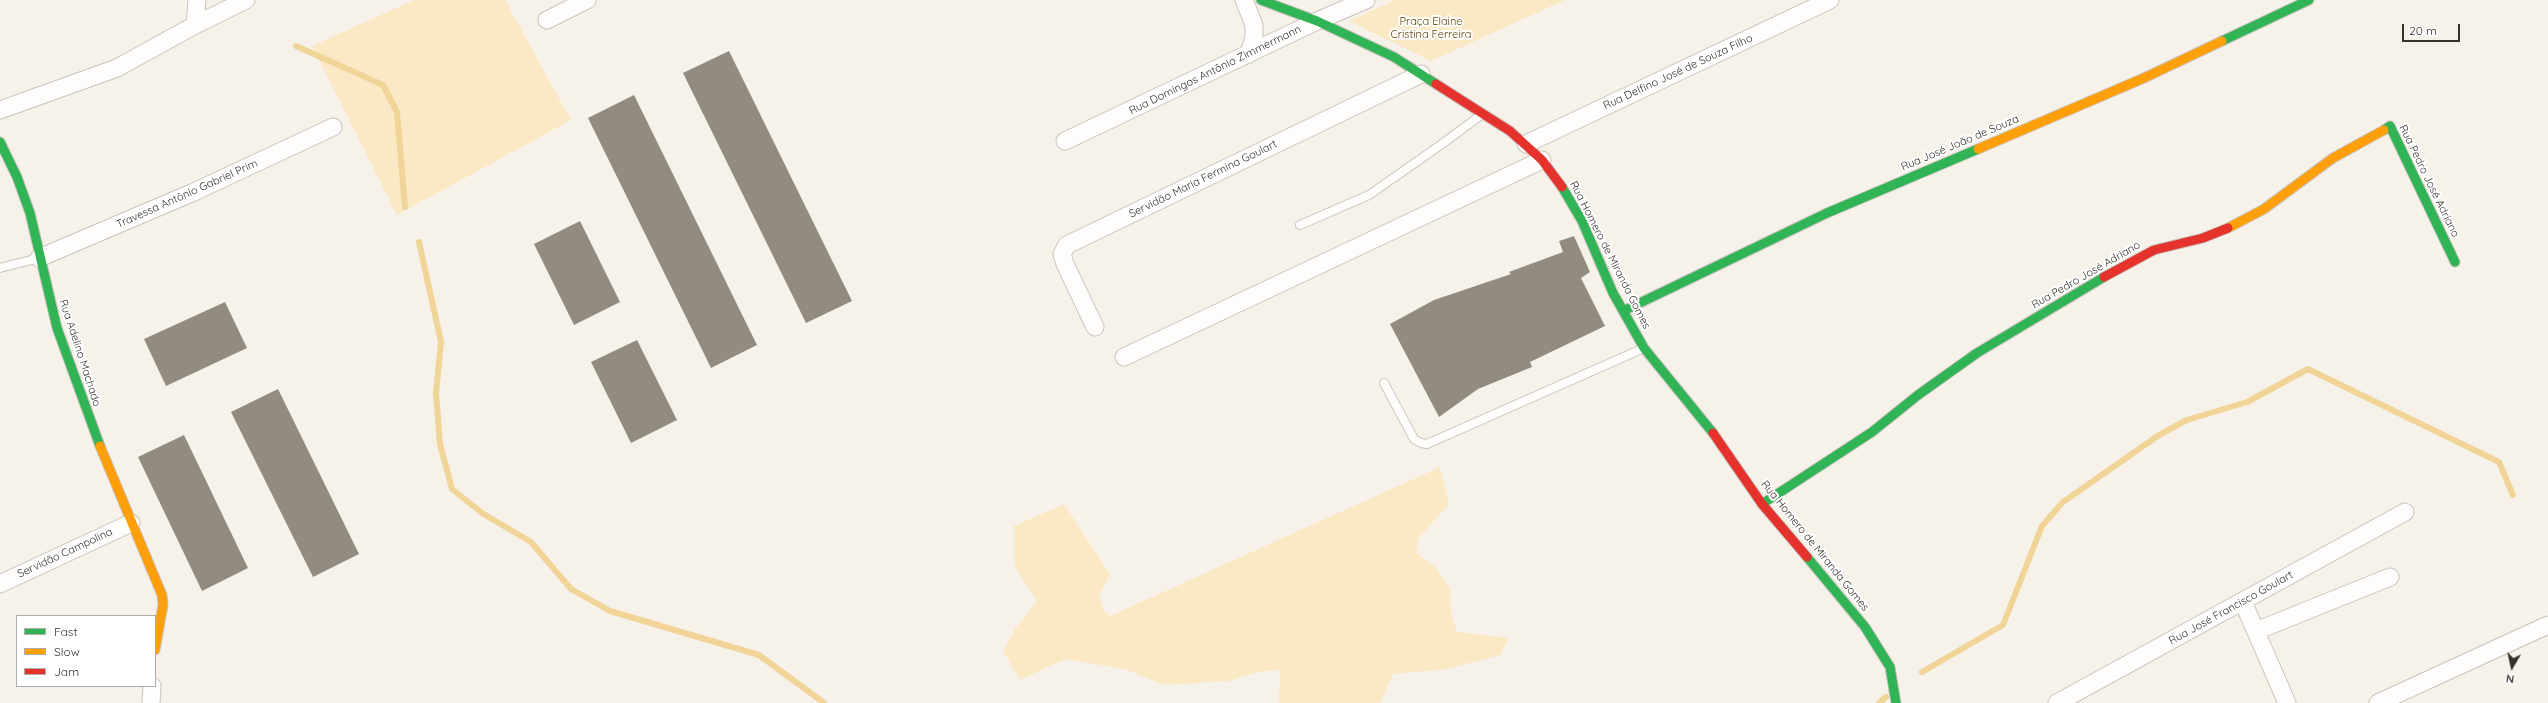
<!DOCTYPE html>
<html>
<head>
<meta charset="utf-8">
<style>
	body { margin:0 }
	#map { position:relative; width:2548px; height:703px; overflow:hidden; background:#f7f2e9; font-family:Quicksand,sans-serif }
	canvas { display:block }
	.legend { position:absolute; left:16px; top:615px; width:140px; height:72px; box-sizing:border-box; background:#fff; border:1px solid #aeadaa; margin:0; padding:5px 7px; list-style:none; font-size:12px; color:#35312b }
	.legend li { display:flex; align-items:center; gap:8px; height:20px }
	.legend b { width:20px; border:1px solid #aeadaa }
	.north { position:absolute; left:2492px; top:647px; width:40px; height:40px; -webkit-text-stroke:3px #fff; paint-order:stroke; rotate:189deg; font-size:11px; font-weight:700; line-height:16px; text-align:center; color:#35312b }
	.north::after { content:''; display:block; margin:auto; width:14px; height:18px; background:#35312b; clip-path:polygon(50% 0,100% 100%,50% 72%,0 100%) }
	.scale { position:absolute; left:2402px; top:24px; width:58px; height:18px; box-sizing:border-box; border:2px solid #35312b; border-top:0; padding-left:5px; font-size:12px; line-height:14px; white-space:nowrap; color:#35312b; -webkit-text-stroke:3px #fff; paint-order:stroke }
</style>
</head>
<body>
<div id="map">
<canvas width="2548" height="703"></canvas>
<ul class="legend">
<li><b style="height:5px;background:#30b455"></b>Fast</li>
<li><b style="height:5px;background:#ff9f0a"></b>Slow</li>
<li><b style="height:5px;background:#e5322d"></b>Jam</li>
</ul>
<div class="north">N</div>
<div class="scale">20 m</div>
</div>
<script>
const ctx = document.querySelector('canvas').getContext('2d');
ctx.lineJoin = 'round';
function fill(path, color) {
  ctx.fillStyle = color;
  ctx.fill(path, 'evenodd');
}
function poly(rows) {
  const path = new Path2D();
  for (const r of rows) {
    path.moveTo(r[0], r[1]);
    for (let i = 2; i < r.length; i += 2) path.lineTo(r[i], r[i + 1]);
  }
  return path;
}
function stroke(path, color, width, dash) {
  ctx.strokeStyle = color;
  ctx.lineWidth = width;
  ctx.lineCap = dash ? 'butt' : 'round';
  ctx.setLineDash(dash || []);
  ctx.stroke(path);
}
function label(font, color, halo, rows, align = 'center') {
  ctx.font = font + ' Quicksand,sans-serif';
  ctx.lineWidth = 4;
  ctx.setLineDash([]);
  ctx.textBaseline = 'middle';
  ctx.strokeStyle = halo;
  ctx.fillStyle = color;
  for (const [text, x, y, turn = 0] of rows) {
    ctx.save();
    ctx.translate(x, y);
    ctx.rotate((+turn || 0) * Math.PI / 180);
    ctx.textAlign = isNaN(turn) ? turn : align;
    if (halo) ctx.strokeText(text, 0, 0);
    ctx.fillText(text, 0, 0);
    ctx.restore();
  }
}
fill(poly([
	[414,0,505,0,571,120,397,215,312,46],
	[1395,0,1565,0,1431,61,1349,21],
	[1440,467,1449,504,1418,539,1417,553,1436,568,1450,588,1451,614,1457,632,1509,638,1500,655,1447,669,1393,674,1380,703,1279,703,1280,670,1257,672,1229,681,1164,685,1125,669,1065,659,1020,680,1003,651,1015,629,1037,601,1014,565,1014,526,1064,504,1110,574,1099,596,1103,610,1110,616]
]), '#fbe9c6');
stroke(poly([
	[296,46,383,85,397,112,405,207],
	[419,242,441,342,436,393,440,444,452,489,482,513,531,542,571,589,610,611,759,655,824,703],
	[1922,672,2003,625,2042,526,2063,502,2159,435,2187,420,2247,402,2308,369,2499,462,2513,495],
	[1879,703,1886,697]
]), '#f1d497', 6);
fill(poly([
	[729,51,852,301,806,323,683,73],
	[634,95,757,345,711,368,588,118],
	[580,221,620,302,574,325,534,244],
	[1574,236,1590,272,1581,278,1605,326,1530,362,1532,367,1478,389,1439,417,1390,324,1434,300,1511,274,1509,272,1563,252,1559,241],
	[225,302,247,348,166,386,144,339],
	[637,340,677,420,631,443,591,362],
	[278,389,359,554,313,577,231,412],
	[184,435,248,568,202,591,138,457]
]), '#928c80');
const lane = poly([
	[1300,225,1369,195,1442,144,1481,115],
	[0,268,39,258],
	[1384,383,1414,439,1421,443,1427,444,1644,348]
]);
const street = poly([
	[1244,0,1254,25,1254,37,1249,54],
	[547,20,587,0],
	[195,25,197,0],
	[0,110,117,68,195,25,246,0],
	[1065,141,1317,21,1366,0],
	[1526,144,1830,0],
	[39,258,194,192,333,127],
	[1095,327,1065,264,1062,254,1067,245,1421,74],
	[1124,357,1542,160],
	[0,584,131,523],
	[2243,602,2287,703],
	[2256,631,2390,577],
	[151,703,152,686],
	[2057,703,2405,512],
	[2378,703,2548,625]
]);
const fast = poly([
	[1261,0,1317,21,1394,57,1436,84],
	[2222,41,2309,0],
	[2384,130,2390,126,2455,262],
	[0,142,17,177,30,213,57,328,100,446],
	[1562,187,1582,221,1613,293,1644,348,1713,433],
	[1623,311,1827,213,1978,149],
	[1762,504,1872,432,1918,395,1977,353,2104,277],
	[1807,557,1865,627,1890,667,1896,703]
]);
const slow = poly([
	[1978,149,2144,78,2222,41],
	[2228,228,2264,209,2333,158,2384,130],
	[100,446,162,595,163,605,155,650]
]);
const jam = poly([
	[1436,84,1510,131,1542,160,1562,187],
	[2104,277,2154,250,2203,238,2228,228],
	[1713,433,1762,504,1807,557]
]);
stroke(lane, '#c7c3bc', 10);
stroke(street, '#c7c3bc', 19);
stroke(fast, '#c7c3bc', 11);
stroke(slow, '#c7c3bc', 11);
stroke(jam, '#c7c3bc', 11);
stroke(lane, '#fefdfc', 8);
stroke(street, '#fefdfc', 17);
stroke(fast, '#30b455', 9);
stroke(slow, '#ff9f0a', 9);
stroke(jam, '#e5322d', 9);
label('11px', '#5f4500', '#fff', [
	["Praça Elaine",1431,22],
	["Cristina Ferreira",1431,35]
]);
label('11px', '#35312b', '#fff', [
	["Rua Domingos Antônio Zimmermann",1215,70,-26],
	["Rua Delfino José de Souza Filho",1678,72,-25],
	["Rua José João de Souza",1960,143,-23],
	["Servidão Maria Fermina Goulart",1203,179,-26],
	["Rua Pedro José Adriano",2429,181,64],
	["Travessa Antônio Gabriel Prim",187,194,-24],
	["Rua Homero de Miranda Gomes",1610,255,63],
	["Rua Pedro José Adriano",2086,275,-30],
	["Rua Adelino Machado",80,353,72],
	["Rua Homero de Miranda Gomes",1815,546,51],
	["Servidão Campolina",65,553,-25],
	["Rua José Francisco Goulart",2231,608,-29]
]);
</script>
</body>
</html>
